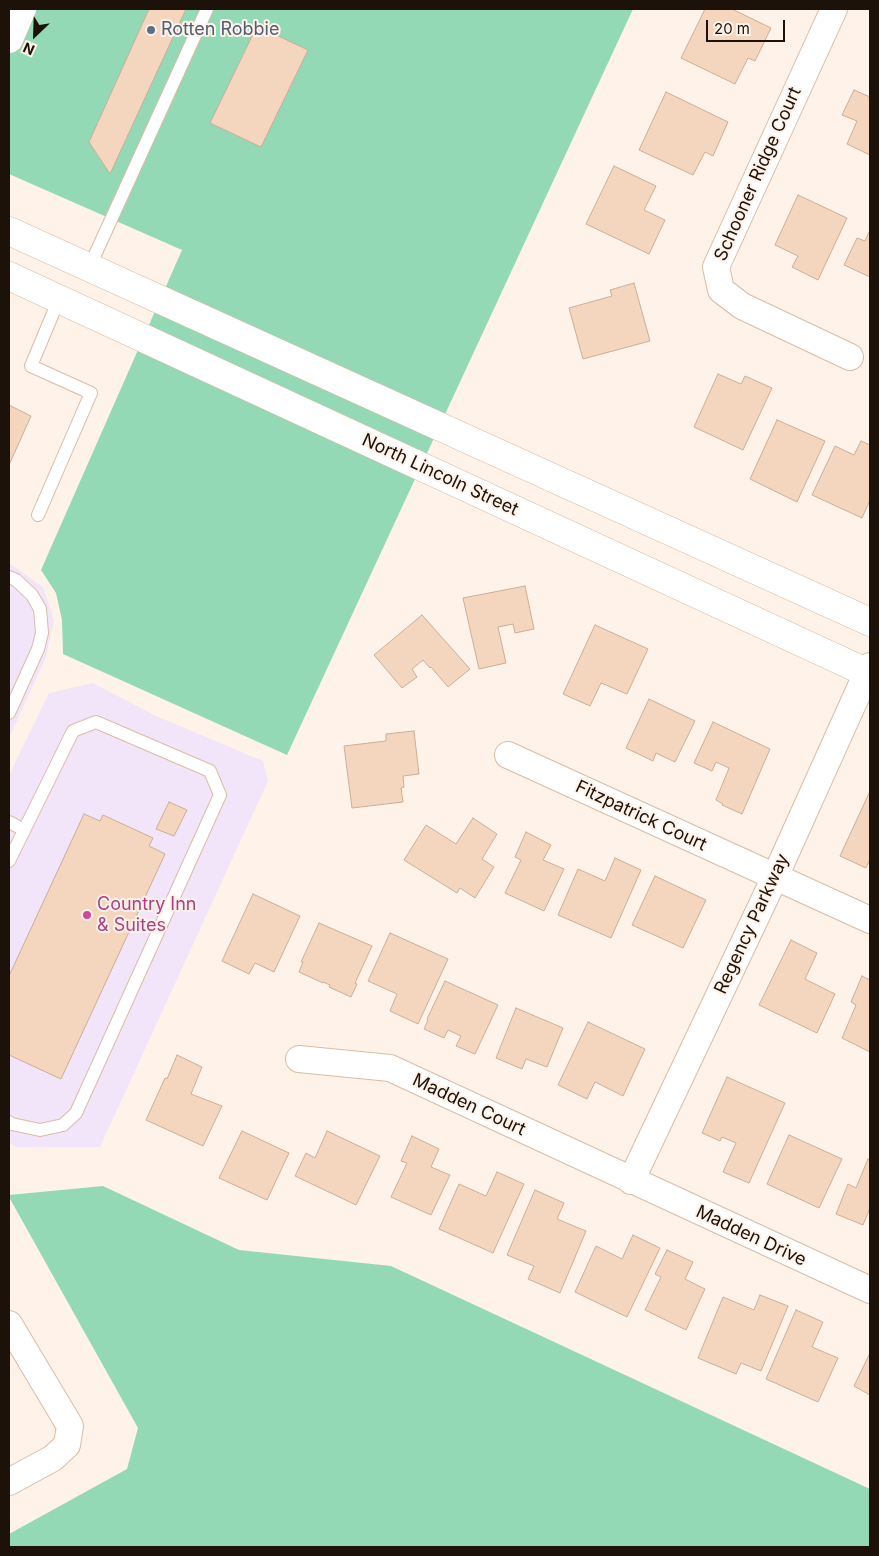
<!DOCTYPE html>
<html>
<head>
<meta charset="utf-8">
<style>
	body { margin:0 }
	#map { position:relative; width:879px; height:1556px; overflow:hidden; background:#fff2e8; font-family:Inter,sans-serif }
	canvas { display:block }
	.frame { position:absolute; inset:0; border:10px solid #1d120a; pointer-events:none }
	.north { position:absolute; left:10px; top:10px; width:50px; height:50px; -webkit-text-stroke:4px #fff2e8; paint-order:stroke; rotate:204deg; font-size:14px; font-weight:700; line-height:20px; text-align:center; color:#1d120a }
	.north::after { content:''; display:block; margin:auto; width:18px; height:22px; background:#1d120a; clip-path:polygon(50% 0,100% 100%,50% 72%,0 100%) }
	.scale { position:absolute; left:706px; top:20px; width:79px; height:22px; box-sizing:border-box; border:2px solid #1d120a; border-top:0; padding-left:6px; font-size:15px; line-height:18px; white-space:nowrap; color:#1d120a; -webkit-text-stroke:4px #fff2e8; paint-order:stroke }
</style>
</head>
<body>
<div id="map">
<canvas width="879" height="1556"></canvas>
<div class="frame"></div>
<div class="north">N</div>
<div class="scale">20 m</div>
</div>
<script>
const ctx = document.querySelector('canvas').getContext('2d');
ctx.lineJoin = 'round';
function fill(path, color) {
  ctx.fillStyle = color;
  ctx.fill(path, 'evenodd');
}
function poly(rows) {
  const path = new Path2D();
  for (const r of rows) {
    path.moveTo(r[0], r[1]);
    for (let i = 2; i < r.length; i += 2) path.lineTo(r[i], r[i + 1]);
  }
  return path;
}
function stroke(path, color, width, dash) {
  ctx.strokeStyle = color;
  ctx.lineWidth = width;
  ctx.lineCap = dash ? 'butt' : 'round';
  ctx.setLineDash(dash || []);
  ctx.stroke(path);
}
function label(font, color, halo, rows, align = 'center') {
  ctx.font = font + ' Inter,sans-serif';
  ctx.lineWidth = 4;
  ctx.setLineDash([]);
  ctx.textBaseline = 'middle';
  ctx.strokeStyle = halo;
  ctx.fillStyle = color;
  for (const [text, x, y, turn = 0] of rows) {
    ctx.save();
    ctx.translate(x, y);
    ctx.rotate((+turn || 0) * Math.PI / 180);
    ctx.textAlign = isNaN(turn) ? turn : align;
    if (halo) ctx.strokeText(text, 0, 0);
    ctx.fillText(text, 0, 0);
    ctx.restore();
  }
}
fill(poly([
	[9,563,43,587,54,620,46,657,9,738],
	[93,683,156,716,263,761,268,781,100,1147,16,1147,9,1142,9,775,49,693]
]), '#f2e5f9');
fill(poly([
	[9,9,633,9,287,755,63,654,62,620,56,593,41,570,182,250,9,174],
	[103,1186,239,1250,391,1266,870,1489,870,1547,9,1547,9,1534,127,1469,138,1428,9,1197,9,1195]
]), '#93d9b6');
const building = poly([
	[149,9,186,9,110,174,89,142,149,9],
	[705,9,732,9,771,28,755,61,748,58,735,84,681,58,705,9],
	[257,26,308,50,261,147,210,123,257,26],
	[854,90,870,97,870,155,847,144,857,121,842,115,854,90],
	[666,92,728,122,713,156,705,152,693,175,639,150,666,92],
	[614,166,656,186,644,210,665,220,649,254,586,224,614,166],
	[798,195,847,218,818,280,792,267,798,256,775,245,798,195],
	[870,230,870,277,844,265,857,238,865,241,870,230],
	[634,283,650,341,583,359,569,308,612,296,610,290,634,283],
	[718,374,741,384,745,376,772,388,743,450,694,427,718,374],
	[9,405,31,416,9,465,9,405],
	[777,420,825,441,797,502,750,479,777,420],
	[861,441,870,445,870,500,862,518,812,495,835,446,854,455,861,441],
	[525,586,534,629,515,633,513,624,498,627,506,663,479,669,463,598,525,586],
	[422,615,470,669,448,687,431,667,430,668,423,660,412,669,417,677,402,688,374,655,422,615],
	[595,625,648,649,627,694,601,683,590,706,563,694,595,625],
	[649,699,695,721,675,762,656,753,653,761,626,748,649,699],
	[713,722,770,749,742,814,722,805,723,804,716,800,729,768,716,762,712,771,694,763,713,722],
	[414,731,419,774,403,776,404,787,401,788,403,802,352,808,344,746,386,741,386,734,414,731],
	[870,791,870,859,866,868,840,856,870,791],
	[169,802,187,810,174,836,156,829,169,802],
	[84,814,100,821,103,815,153,838,149,846,165,854,61,1079,9,1055,9,976,84,814],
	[473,818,497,834,482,859,494,867,475,898,460,888,457,893,404,860,426,825,456,844,473,818],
	[526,832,551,845,543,860,564,869,544,911,505,893,521,860,515,857,526,832],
	[615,858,641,870,611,938,558,915,578,869,605,881,615,858],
	[655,876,706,900,683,948,632,925,655,876],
	[253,894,300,916,274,972,255,963,249,974,222,961,253,894],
	[319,923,372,946,355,983,357,984,351,997,329,987,330,985,323,982,323,983,299,972,303,962,301,962,319,923],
	[390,933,448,959,418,1024,390,1011,397,994,368,981,390,933],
	[791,940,817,953,805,979,835,994,817,1033,759,1005,791,940],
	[862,976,870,980,870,1052,842,1038,856,1005,851,1002,862,976],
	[445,981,498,1005,475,1054,456,1046,461,1036,448,1030,444,1038,424,1029,428,1020,427,1019,445,981],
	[516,1008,563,1028,547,1067,526,1059,522,1069,496,1058,516,1008],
	[588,1022,645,1049,623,1096,595,1082,587,1099,558,1085,588,1022],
	[177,1055,202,1067,191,1094,222,1106,203,1146,146,1120,165,1078,167,1079,177,1055],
	[727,1077,785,1103,749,1183,723,1172,736,1143,722,1137,720,1141,702,1133,727,1077],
	[242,1131,289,1153,267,1200,219,1178,242,1131],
	[327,1131,380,1156,356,1205,295,1176,306,1153,315,1158,327,1131],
	[789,1135,842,1159,819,1208,767,1184,789,1135],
	[412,1136,439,1149,431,1167,450,1175,431,1215,391,1197,407,1163,401,1161,412,1136],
	[868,1159,870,1160,870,1208,863,1225,836,1214,848,1184,856,1188,868,1159],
	[497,1172,524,1184,493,1253,439,1229,459,1184,486,1196,497,1172],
	[535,1190,564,1203,557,1219,586,1231,560,1293,528,1279,534,1266,507,1255,535,1190],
	[633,1235,660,1248,627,1317,575,1292,596,1246,622,1259,633,1235],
	[667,1250,693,1262,685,1279,705,1289,686,1330,645,1310,661,1277,655,1274,667,1250],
	[760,1295,788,1306,761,1371,741,1363,736,1374,698,1358,723,1297,754,1310,760,1295],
	[796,1310,823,1322,812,1347,838,1358,818,1402,766,1379,796,1310],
	[870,1353,870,1395,854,1386,870,1353]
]);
fill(building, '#f4d5bd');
stroke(building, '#ccae97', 1);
const service = poly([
	[89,268,207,9],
	[38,515,91,393,31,366,59,299],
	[9,577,16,580,32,595,40,609,42,633,38,649,9,713],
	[9,822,24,830],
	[9,861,73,731,96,722,210,771,220,795,76,1113,63,1125,40,1130,12,1124,9,1122]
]);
const minor = poly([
	[834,9,716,267,721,290,742,306,850,357],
	[508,755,870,920],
	[299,1059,390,1068,870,1290],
	[631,1181,775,877,870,666],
	[9,1324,70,1426,67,1445,53,1458,9,1482]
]);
const tertiary = poly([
	[9,231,870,622],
	[9,276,870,674]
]);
const primary = poly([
	[9,39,22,9]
]);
stroke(service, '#dbbca5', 14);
stroke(minor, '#dbbca5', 28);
stroke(tertiary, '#dbbca5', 29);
stroke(primary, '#dbbca5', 29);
stroke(service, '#fff', 12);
stroke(minor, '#fff', 26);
stroke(tertiary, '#fff', 28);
stroke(primary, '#fff', 28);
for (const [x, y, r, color] of [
	[151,30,5,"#5c6f8a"],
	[87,915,5,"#d1479c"]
]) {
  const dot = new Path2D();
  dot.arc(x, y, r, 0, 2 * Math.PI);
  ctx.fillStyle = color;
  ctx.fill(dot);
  stroke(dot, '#fff2e8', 2);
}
label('18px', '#4e5e75', '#fff2e8', [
	["Rotten Robbie",161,30]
], 'left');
label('18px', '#1d120a', '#fff2e8', [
	["Schooner Ridge Court",758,174,-66],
	["North Lincoln Street",440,475,25],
	["Fitzpatrick Court",641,816,25],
	["Regency Parkway",752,924,-65],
	["Madden Court",469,1105,25],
	["Madden Drive",751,1236,25]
]);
label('18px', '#b23c85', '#fff2e8', [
	["Country Inn",97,905],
	["& Suites",97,926]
], 'left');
</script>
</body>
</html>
